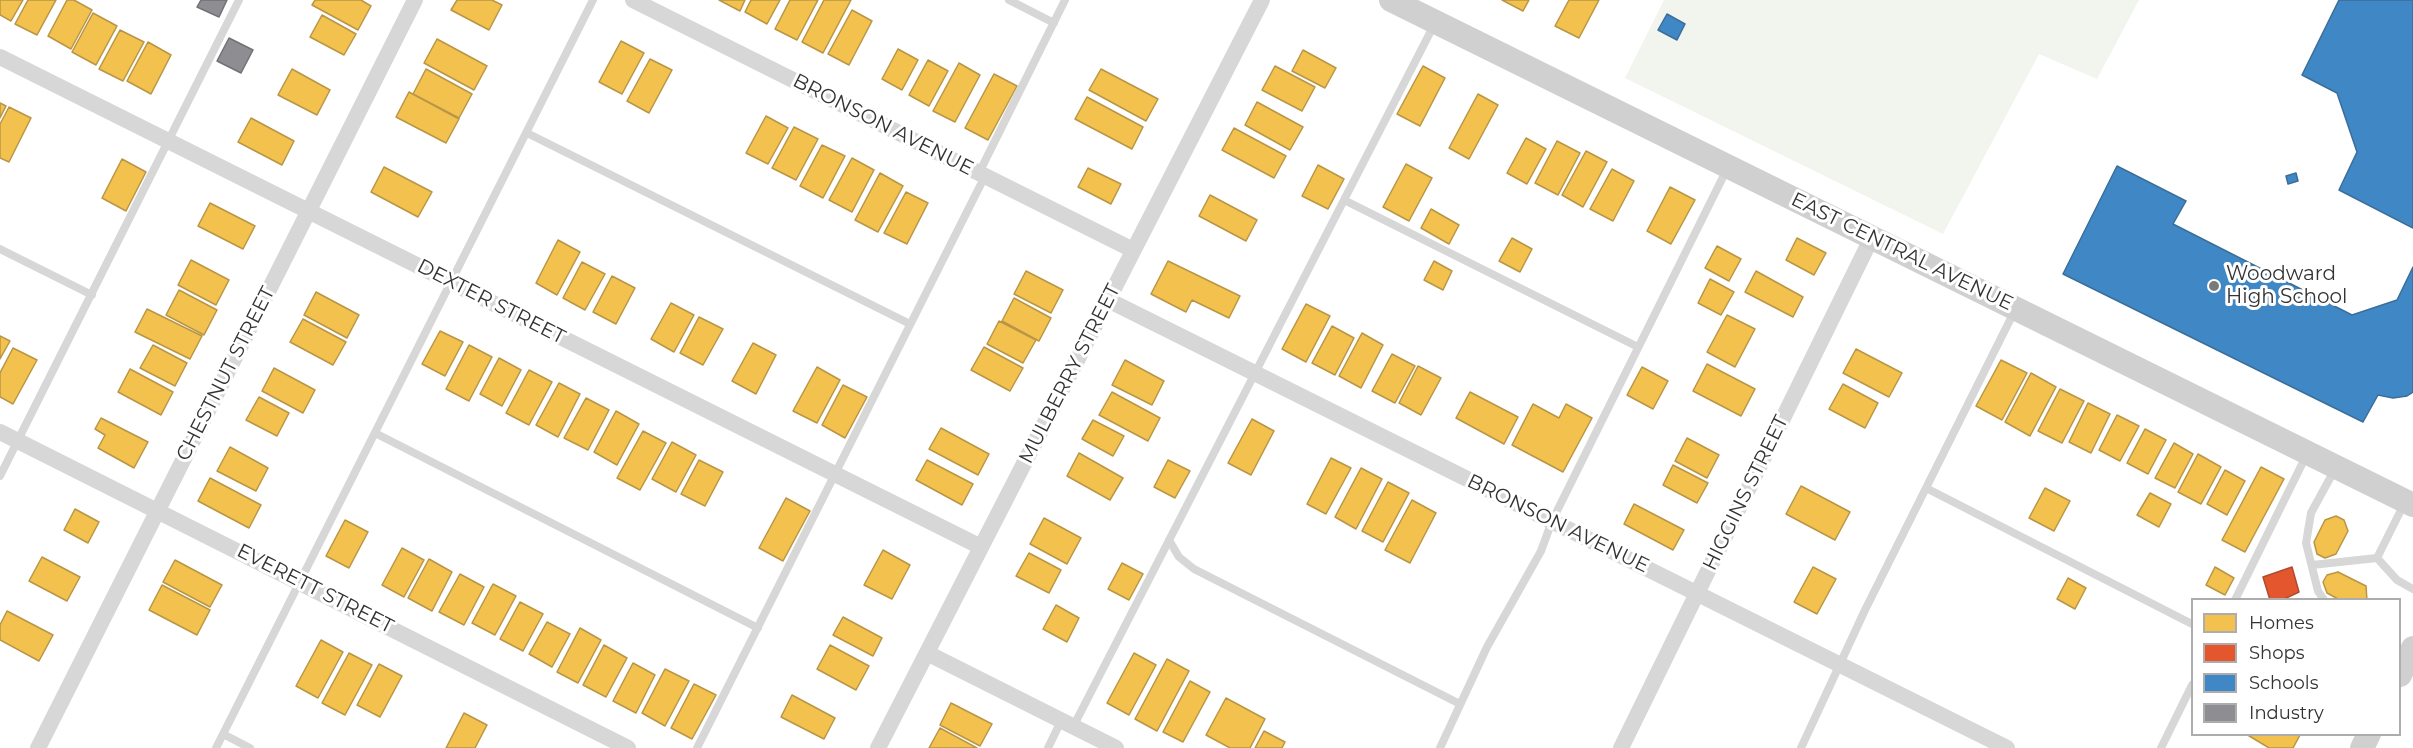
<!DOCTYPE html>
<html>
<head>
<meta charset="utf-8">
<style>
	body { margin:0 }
	#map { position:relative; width:2413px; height:748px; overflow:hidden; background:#fff; font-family:Montserrat,sans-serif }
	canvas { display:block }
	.legend { position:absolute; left:2191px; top:598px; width:210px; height:138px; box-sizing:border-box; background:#fff; border:2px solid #adadad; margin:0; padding:8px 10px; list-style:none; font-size:18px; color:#333 }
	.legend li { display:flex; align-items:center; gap:12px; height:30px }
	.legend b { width:30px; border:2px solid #adadad }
</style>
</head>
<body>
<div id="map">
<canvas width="2413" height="748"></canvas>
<ul class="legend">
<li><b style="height:16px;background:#f2c14e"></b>Homes</li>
<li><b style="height:16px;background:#e4572e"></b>Shops</li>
<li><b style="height:16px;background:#3f88c5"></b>Schools</li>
<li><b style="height:16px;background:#8d8d92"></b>Industry</li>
</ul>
</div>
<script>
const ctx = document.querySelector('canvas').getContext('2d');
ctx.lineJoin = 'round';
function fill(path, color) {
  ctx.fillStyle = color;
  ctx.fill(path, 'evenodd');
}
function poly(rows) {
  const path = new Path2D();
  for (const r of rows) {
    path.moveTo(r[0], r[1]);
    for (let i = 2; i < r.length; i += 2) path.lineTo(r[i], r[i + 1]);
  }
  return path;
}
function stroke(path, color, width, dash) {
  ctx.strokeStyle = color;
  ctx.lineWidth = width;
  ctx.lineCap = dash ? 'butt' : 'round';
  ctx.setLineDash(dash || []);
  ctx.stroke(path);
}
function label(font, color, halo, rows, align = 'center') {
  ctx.font = font + ' Montserrat,sans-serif';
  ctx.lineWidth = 6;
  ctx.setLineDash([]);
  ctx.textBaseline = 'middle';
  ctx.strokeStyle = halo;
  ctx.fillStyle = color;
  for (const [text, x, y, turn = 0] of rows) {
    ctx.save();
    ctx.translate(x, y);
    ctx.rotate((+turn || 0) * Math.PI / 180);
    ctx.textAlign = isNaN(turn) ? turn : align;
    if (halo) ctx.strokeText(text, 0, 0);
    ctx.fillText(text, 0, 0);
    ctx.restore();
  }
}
fill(poly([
	[1664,0,2139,0,2097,79,2039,54,1943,234,1625,78]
]), '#f1f5ed');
const homes = poly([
	[0,0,23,0,11,21,0,15,0,0],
	[28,0,56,0,37,35,15,24,28,0],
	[67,0,74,0,92,10,71,49,48,36,67,0],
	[315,0,361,0,371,6,358,30,312,5,315,0],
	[457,0,492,0,502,5,489,30,451,10,457,0],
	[719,0,745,0,740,11,719,0],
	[751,0,780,0,767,24,745,12,751,0],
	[790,0,818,0,797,40,775,29,790,0],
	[824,0,851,0,823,53,802,42,824,0],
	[1502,0,1529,0,1523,11,1502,0],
	[1569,0,1599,0,1579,38,1555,26,1569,0],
	[852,10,872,21,849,65,828,54,852,10],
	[93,13,117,26,96,65,72,52,93,13],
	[322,15,356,34,344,55,310,37,322,15],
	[120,30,144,42,123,81,99,69,120,30],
	[437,39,487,66,474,90,424,63,437,39],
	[621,41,644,53,622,94,599,82,621,41],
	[148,42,171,55,151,94,127,81,148,42],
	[898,49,918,60,902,90,882,79,898,49],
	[1303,50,1336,68,1325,88,1292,71,1303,50],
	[650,59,672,70,649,113,627,101,650,59],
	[928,60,948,71,929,106,909,95,928,60],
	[959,63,980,75,955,122,933,111,959,63],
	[1275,66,1315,87,1302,111,1262,90,1275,66],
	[1423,66,1445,78,1420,126,1397,114,1423,66],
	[292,69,330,90,317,115,278,95,292,69],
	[426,69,472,94,459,118,413,94,426,69],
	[1101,69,1158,99,1146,121,1089,90,1101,69],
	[994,74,1017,86,988,140,965,128,994,74],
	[409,92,459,119,446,143,396,117,409,92],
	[1478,94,1498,105,1469,159,1449,148,1478,94],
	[1087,97,1143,127,1132,149,1075,119,1087,97],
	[1257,102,1303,127,1290,150,1245,125,1257,102],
	[0,103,6,106,0,118,0,103],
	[9,107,31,118,9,162,0,158,0,124,9,107],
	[766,116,788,128,768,164,746,153,766,116],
	[251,118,294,141,282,165,238,142,251,118],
	[794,127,818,139,796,180,772,168,794,127],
	[1234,128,1286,156,1274,178,1222,150,1234,128],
	[1526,138,1546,149,1527,184,1507,173,1526,138],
	[1557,141,1580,153,1558,195,1535,183,1557,141],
	[822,145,845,156,823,198,800,186,822,145],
	[1586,151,1607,162,1583,207,1562,195,1586,151],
	[852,158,874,170,852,212,829,200,852,158],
	[122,159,146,172,126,211,102,198,122,159],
	[1406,164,1432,178,1409,221,1383,207,1406,164],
	[1318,165,1344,179,1328,209,1302,196,1318,165],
	[384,167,432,192,418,217,371,192,384,167],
	[1088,168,1121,184,1111,204,1078,187,1088,168],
	[1612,169,1634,181,1613,221,1590,209,1612,169],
	[880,173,903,186,878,232,855,220,880,173],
	[1670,187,1695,200,1671,244,1647,231,1670,187],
	[906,192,928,203,907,244,884,233,906,192],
	[1210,195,1257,220,1246,241,1199,216,1210,195],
	[210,203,255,226,243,249,198,226,210,203],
	[1431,209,1459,225,1449,244,1421,228,1431,209],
	[1512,238,1532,249,1520,272,1499,261,1512,238],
	[1797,238,1826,253,1814,275,1786,260,1797,238],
	[558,240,580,252,557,295,536,283,558,240],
	[1717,246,1741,259,1729,281,1705,268,1717,246],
	[191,260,229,280,216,305,178,285,191,260],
	[1168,261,1240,296,1229,318,1192,300,1186,312,1151,294,1168,261],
	[1434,261,1452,271,1443,290,1424,280,1434,261],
	[582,262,605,274,585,310,563,298,582,262],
	[1026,271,1063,290,1051,313,1014,294,1026,271],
	[1756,271,1803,297,1793,317,1745,292,1756,271],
	[612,276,635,288,616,324,593,312,612,276],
	[1710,279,1734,292,1721,315,1698,303,1710,279],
	[179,290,217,310,204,335,166,315,179,290],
	[316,292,359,315,347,338,304,315,316,292],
	[1014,298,1051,318,1039,341,1002,321,1014,298],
	[671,303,694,315,674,352,651,339,671,303],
	[1306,304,1330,316,1306,362,1282,349,1306,304],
	[147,309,202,336,190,359,135,332,147,309],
	[1727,315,1755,329,1735,367,1707,352,1727,315],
	[699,317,723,329,703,365,680,353,699,317],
	[303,319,346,342,333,365,290,342,303,319],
	[999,321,1036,340,1023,363,987,344,999,321],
	[1332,326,1354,338,1335,375,1312,363,1332,326],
	[440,331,463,342,445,376,422,364,440,331],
	[1362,333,1383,345,1361,388,1339,376,1362,333],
	[0,336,10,341,0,359,0,336],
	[753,343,776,355,756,394,732,381,753,343],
	[153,345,187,363,175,386,140,368,153,345],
	[469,345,492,357,469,401,446,389,469,345],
	[984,347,1023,368,1010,391,971,370,984,347],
	[13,348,37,360,13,404,0,397,0,373,13,348],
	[1856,349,1902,373,1889,397,1843,373,1856,349],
	[1392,354,1415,366,1395,403,1372,391,1392,354],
	[499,358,521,370,502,406,480,394,499,358],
	[1125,360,1164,381,1152,405,1112,385,1125,360],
	[2001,360,2027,373,2002,420,1976,406,2001,360],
	[1707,364,1755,389,1741,416,1693,391,1707,364],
	[1418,366,1441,378,1421,415,1399,403,1418,366],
	[817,367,840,380,817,423,793,411,817,367],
	[1642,367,1668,381,1653,409,1627,395,1642,367],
	[274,368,315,390,303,413,262,391,274,368],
	[130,369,173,392,161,415,118,392,130,369],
	[529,370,552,382,529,425,506,413,529,370],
	[2031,373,2056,387,2030,436,2005,422,2031,373],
	[559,383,580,394,558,437,536,425,559,383],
	[1843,384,1878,403,1865,428,1829,409,1843,384],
	[843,385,867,397,845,438,822,425,843,385],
	[2060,389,2084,401,2062,443,2038,431,2060,389],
	[1112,392,1160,418,1148,441,1099,415,1112,392],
	[1470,392,1518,417,1504,444,1456,418,1470,392],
	[259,397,289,413,277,436,246,420,259,397],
	[586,398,609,410,588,450,564,438,586,398],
	[2088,403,2110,414,2091,453,2069,442,2088,403],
	[1533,404,1559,418,1566,404,1592,418,1563,472,1512,445,1533,404],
	[616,411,639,424,617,465,594,452,616,411],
	[2117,415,2139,426,2120,461,2099,450,2117,415],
	[101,418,148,442,134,468,98,448,105,435,95,429,101,418],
	[1252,419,1274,431,1251,475,1228,463,1252,419],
	[1093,420,1124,436,1113,456,1082,439,1093,420],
	[941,428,989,454,978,475,929,449,941,428],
	[2145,429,2166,440,2148,474,2127,463,2145,429],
	[643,431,666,443,640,490,617,478,643,431],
	[1687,438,1719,455,1707,478,1675,461,1687,438],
	[672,442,696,455,676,492,652,479,672,442],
	[2174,443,2193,454,2175,488,2155,478,2174,443],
	[230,447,268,468,256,491,217,471,230,447],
	[1079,453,1123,478,1110,500,1067,476,1079,453],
	[2198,454,2221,467,2201,504,2178,492,2198,454],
	[1331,458,1351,468,1326,514,1307,504,1331,458],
	[699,460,723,472,705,506,681,494,699,460],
	[927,460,973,484,962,505,916,480,927,460],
	[1168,460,1190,471,1175,498,1154,487,1168,460],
	[1673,465,1708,483,1697,503,1663,485,1673,465],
	[2261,467,2284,479,2245,552,2222,540,2261,467],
	[1361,468,1382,479,1356,529,1335,517,1361,468],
	[2225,470,2245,481,2227,515,2207,504,2225,470],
	[210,478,261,505,249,528,198,501,210,478],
	[1388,482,1409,493,1383,542,1362,531,1388,482],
	[1801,486,1850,512,1835,540,1786,514,1801,486],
	[2045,488,2070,501,2054,531,2029,518,2045,488],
	[2150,493,2171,504,2159,527,2137,515,2150,493],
	[786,498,810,511,783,561,759,548,786,498],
	[1412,500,1436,513,1410,563,1385,550,1412,500],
	[1634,504,1684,530,1673,550,1624,524,1634,504],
	[75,509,99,522,88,543,64,530,75,509],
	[2336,516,2344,520,2348,531,2336,554,2325,558,2317,554,2314,542,2325,520,2336,516],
	[1044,518,1081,538,1067,564,1030,544,1044,518],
	[345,520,368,532,349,568,326,556,345,520],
	[402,548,424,560,404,597,382,585,402,548],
	[883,550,910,565,892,599,864,585,883,550],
	[1029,553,1061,570,1049,593,1016,576,1029,553],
	[42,557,80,577,67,601,29,581,42,557],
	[429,559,452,572,432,611,408,598,429,559],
	[175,560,222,585,210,607,163,582,175,560],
	[1122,563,1143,574,1129,600,1108,589,1122,563],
	[1813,567,1836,579,1817,614,1794,602,1813,567],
	[2215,567,2234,578,2225,595,2206,585,2215,567],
	[2338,572,2366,586,2367,600,2340,600,2327,593,2323,582,2327,575,2338,572],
	[460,574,484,587,464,625,439,612,460,574],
	[2068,578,2086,588,2075,609,2057,599,2068,578],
	[493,584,516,596,495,635,472,623,493,584],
	[162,585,210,610,197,635,149,610,162,585],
	[520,602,543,614,523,651,500,639,520,602],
	[1056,605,1079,618,1067,642,1043,629,1056,605],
	[7,611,53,635,39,661,0,640,0,625,7,611],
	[843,617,882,638,873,656,833,635,843,617],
	[547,622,570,634,552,667,529,654,547,622],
	[580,628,601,640,578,683,557,672,580,628],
	[321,640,343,652,318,698,296,686,321,640],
	[604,645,627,658,606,697,583,685,604,645],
	[830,645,869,666,856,690,817,669,830,645],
	[349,653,372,665,345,715,322,703,349,653],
	[1134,653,1156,665,1129,715,1107,703,1134,653],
	[1167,659,1189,671,1157,731,1135,719,1167,659],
	[633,663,655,675,636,713,613,701,633,663],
	[379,664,402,676,380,717,357,705,379,664],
	[665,669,689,681,665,726,642,713,665,669],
	[1190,681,1210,692,1183,742,1163,732,1190,681],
	[694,684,716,695,692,739,671,728,694,684],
	[792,695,835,718,824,739,781,717,792,695],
	[1226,698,1265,719,1250,748,1230,748,1206,735,1226,698],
	[951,703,992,724,980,746,940,725,951,703],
	[464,713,487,725,475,748,446,748,464,713],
	[940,728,977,748,929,748,940,728],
	[1264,731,1285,742,1282,748,1255,748,1264,731],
	[2246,734,2299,734,2300,735,2293,748,2269,748,2246,734]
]);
fill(homes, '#f2c14e');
stroke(homes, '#b99646', 1.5);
const shops = poly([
	[2292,567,2299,592,2282,600,2270,600,2263,577,2292,567]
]);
fill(shops, '#e4572e');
stroke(shops, '#af4c30', 1.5);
const schools = poly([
	[2339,0,2413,0,2413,228,2339,190,2357,152,2337,93,2302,75,2339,0],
	[1667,14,1685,24,1677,40,1658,30,1667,14],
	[2117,166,2186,201,2173,224,2352,315,2397,300,2413,267,2413,392,2407,396,2393,398,2378,395,2363,422,2063,274,2117,166],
	[2296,173,2298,181,2288,184,2286,176,2296,173]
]);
fill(schools, '#3f88c5');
stroke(schools, '#3b6e99', 1.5);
const industry = poly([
	[201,0,227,0,219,17,197,7,201,0],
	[229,38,253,50,241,73,217,61,229,38]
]);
fill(industry, '#8d8d92');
stroke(industry, '#727276', 1.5);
stroke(poly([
	[1009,0,1054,23],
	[527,133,910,324],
	[979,173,1065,0],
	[1344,200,1638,347],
	[0,249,92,295],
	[375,433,758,628],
	[0,476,239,0],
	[1926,488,2192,624],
	[2405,502,2377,558,2397,580,2413,589],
	[1169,540,1179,557,1194,569,1460,704],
	[2312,565,2377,558],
	[2235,600,2306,456],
	[2324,600,2318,591,2306,543,2311,513,2335,469],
	[1073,727,1435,23],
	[223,734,250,748],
	[216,748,593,0],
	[697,748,985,176],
	[1048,748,1061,721],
	[1440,748,1487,647,1541,551,1552,521,1727,169],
	[1801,748,1865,610,2014,312],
	[2161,748,2192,685]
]), '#d7d7d7', 8);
stroke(poly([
	[633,0,1133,250],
	[0,57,981,547],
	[1108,300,2007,748],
	[0,432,628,748],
	[927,653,1116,748],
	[38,748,415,0],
	[878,748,1262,0],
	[1621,748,1872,237]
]), '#d7d7d7', 16);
stroke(poly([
	[1391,0,2413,505],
	[2400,675,2413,648],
	[2362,748,2369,734]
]), '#d0d0d0', 24);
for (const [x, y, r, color] of [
	[2214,286,6,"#7a7a7a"]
]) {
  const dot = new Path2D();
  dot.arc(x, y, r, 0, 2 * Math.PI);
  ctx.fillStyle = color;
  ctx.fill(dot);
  stroke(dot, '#fff', 2);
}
label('20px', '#333', '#fff', [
	["BRONSON AVENUE",883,125,27],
	["EAST CENTRAL AVENUE",1902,252,26],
	["DEXTER STREET",491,302,27],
	["CHESTNUT STREET",226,374,-63],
	["MULBERRY STREET",1070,374,-63],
	["HIGGINS STREET",1746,493,-64],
	["BRONSON AVENUE",1558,524,26],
	["EVERETT STREET",315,589,27]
]);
label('20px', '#333', '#fff', [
	["Woodward",2226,274],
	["High School",2226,297]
], 'left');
</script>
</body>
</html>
